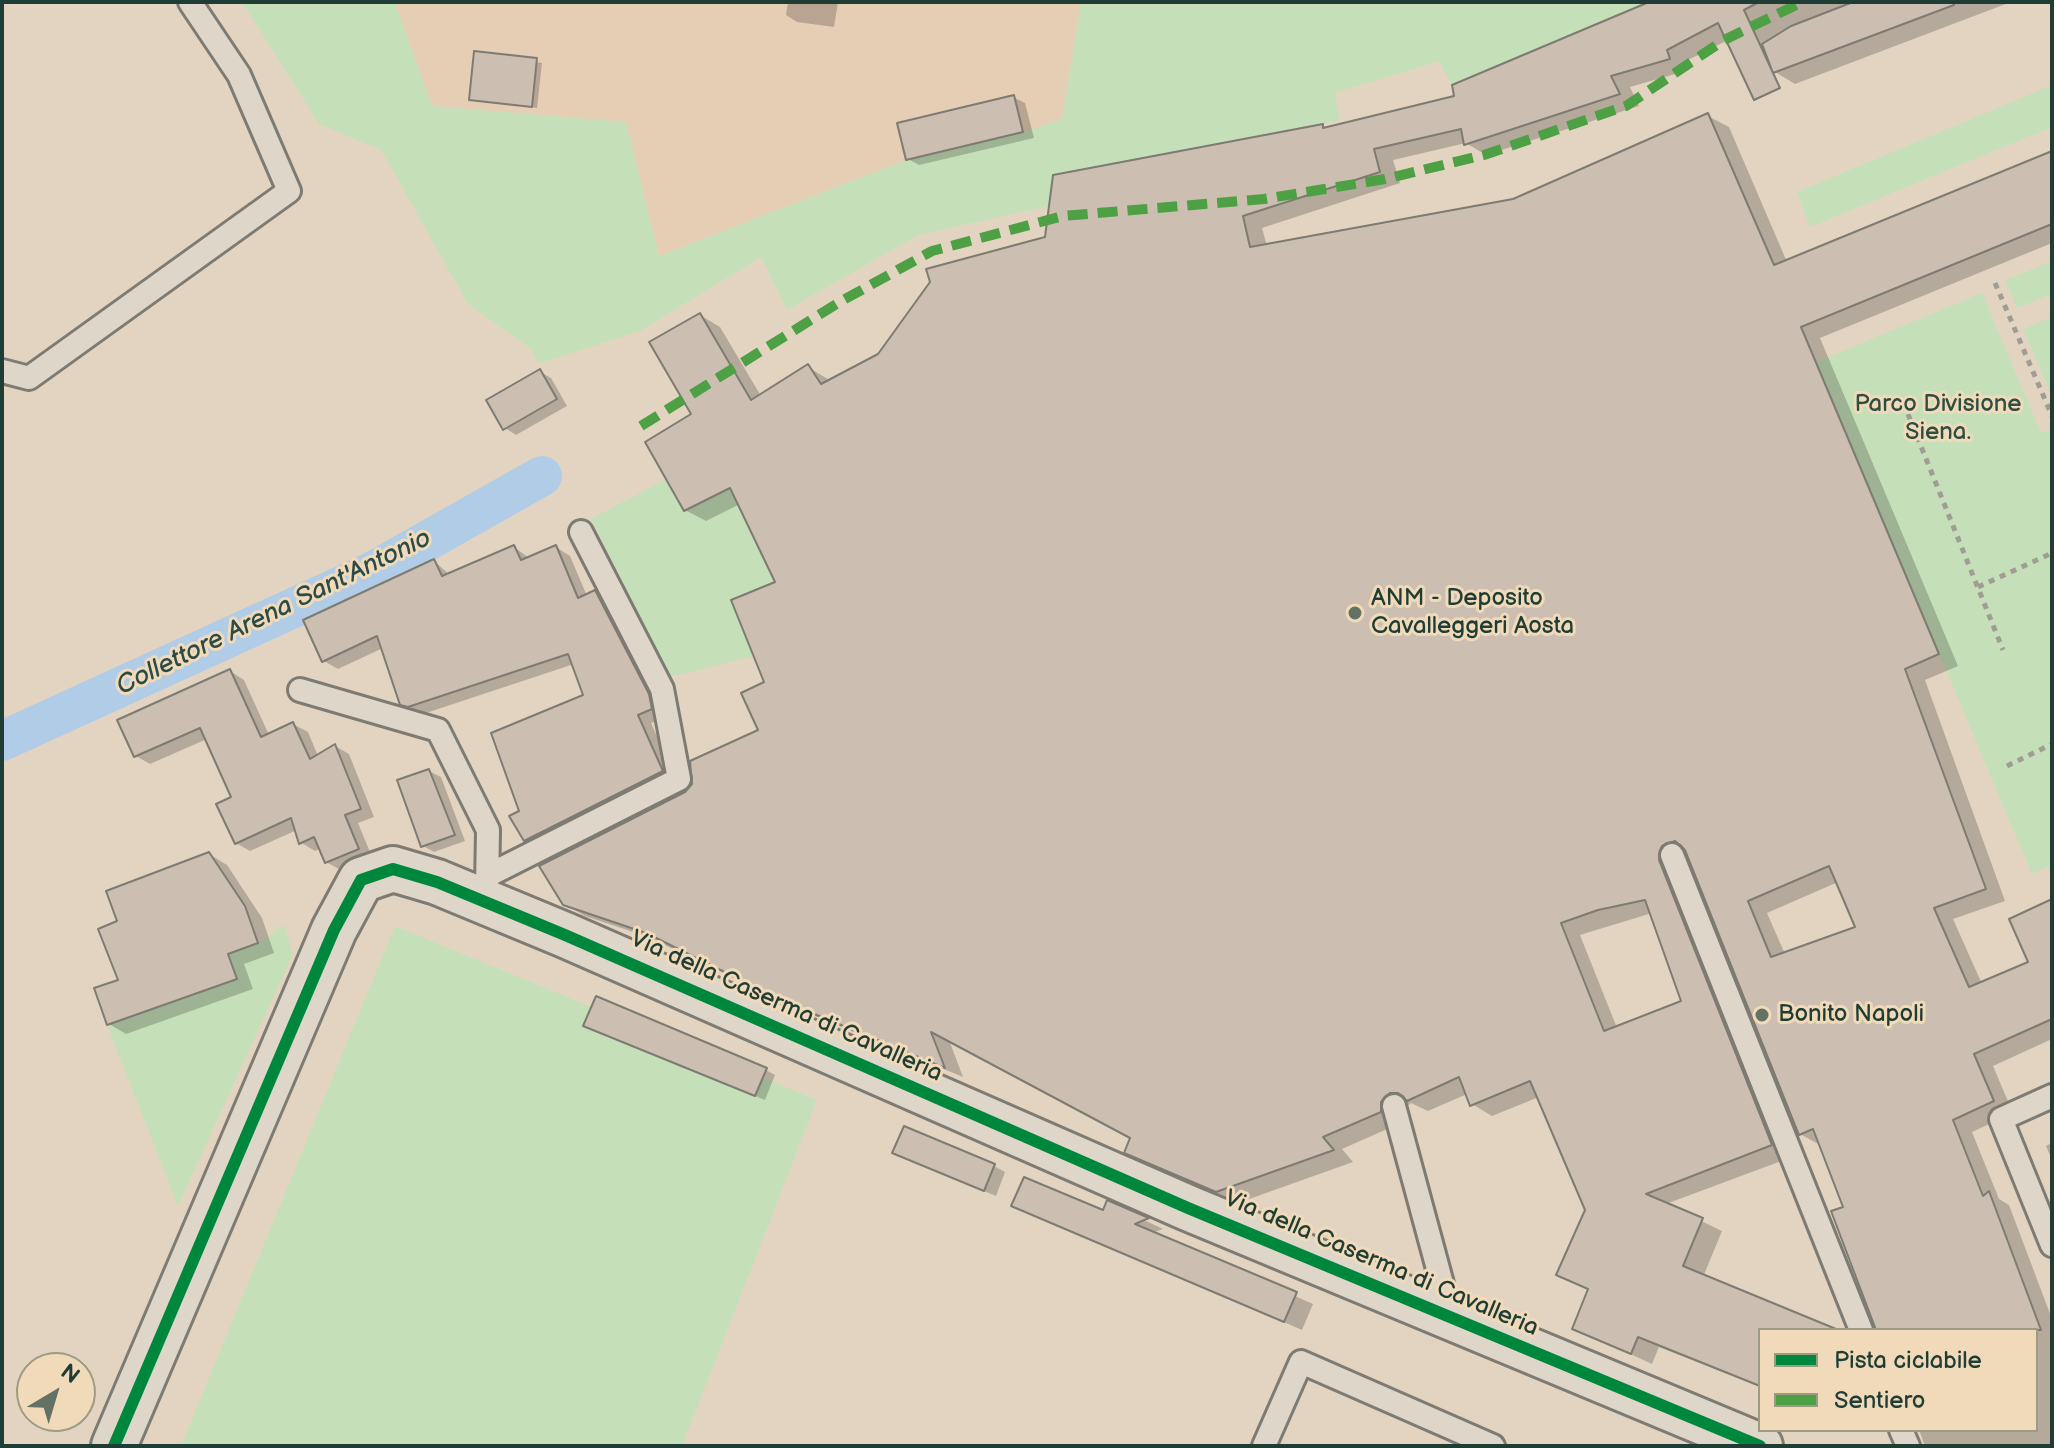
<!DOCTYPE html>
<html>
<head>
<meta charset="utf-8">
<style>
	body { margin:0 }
	#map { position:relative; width:2054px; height:1448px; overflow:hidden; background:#e3d4c2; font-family:"Balsamiq Sans",sans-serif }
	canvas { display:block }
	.frame { position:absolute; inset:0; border:4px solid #1f3d34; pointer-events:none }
	.legend { position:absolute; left:1758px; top:1328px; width:280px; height:104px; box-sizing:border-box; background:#f0dab9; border:2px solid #9c9b84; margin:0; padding:10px 14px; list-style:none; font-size:24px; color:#1f3d34 }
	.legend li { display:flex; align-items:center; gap:16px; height:40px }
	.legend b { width:40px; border:2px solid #9c9b84 }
	.north { position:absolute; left:16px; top:1352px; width:80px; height:80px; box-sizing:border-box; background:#f0dab9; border:2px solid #9c9b84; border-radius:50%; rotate:38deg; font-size:22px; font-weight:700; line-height:32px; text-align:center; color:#1f3d34 }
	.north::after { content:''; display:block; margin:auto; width:28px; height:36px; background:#647266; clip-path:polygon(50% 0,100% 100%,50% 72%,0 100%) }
</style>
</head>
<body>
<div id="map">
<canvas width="2054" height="1448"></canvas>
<div class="frame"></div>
<ul class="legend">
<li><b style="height:10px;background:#00873e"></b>Pista ciclabile</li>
<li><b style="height:10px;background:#4da043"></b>Sentiero</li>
</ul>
<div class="north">N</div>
</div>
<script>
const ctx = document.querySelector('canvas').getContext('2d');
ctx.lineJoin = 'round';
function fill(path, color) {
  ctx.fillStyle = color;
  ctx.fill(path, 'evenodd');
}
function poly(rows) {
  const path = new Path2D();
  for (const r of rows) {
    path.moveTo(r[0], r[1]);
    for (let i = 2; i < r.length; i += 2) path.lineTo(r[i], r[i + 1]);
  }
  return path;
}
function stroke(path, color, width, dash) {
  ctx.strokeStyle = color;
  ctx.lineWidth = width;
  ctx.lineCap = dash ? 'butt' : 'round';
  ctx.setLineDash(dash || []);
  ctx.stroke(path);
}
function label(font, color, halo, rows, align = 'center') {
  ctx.font = font + ' "Balsamiq Sans",sans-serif';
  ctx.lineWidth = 6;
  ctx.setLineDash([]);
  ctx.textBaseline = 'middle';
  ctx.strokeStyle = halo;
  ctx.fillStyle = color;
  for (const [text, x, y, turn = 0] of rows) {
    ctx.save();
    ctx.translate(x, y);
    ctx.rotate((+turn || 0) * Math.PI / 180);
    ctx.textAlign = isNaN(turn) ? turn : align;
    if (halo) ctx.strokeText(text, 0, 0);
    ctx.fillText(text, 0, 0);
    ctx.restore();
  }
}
fill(poly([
	[394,2,1081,2,1062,119,1023,132,906,160,659,256,626,122,431,106]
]), '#e6ceb5');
fill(poly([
	[242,2,395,2,432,106,626,122,659,256,906,160,1023,132,1062,119,1081,2,1649,2,1452,85,1439,61,1335,93,1340,121,1053,175,1049,206,918,235,787,310,761,257,640,331,538,364,531,349,468,304,381,150,319,124],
	[2052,85,2052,127,1810,227,1797,192],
	[2052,261,2052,294,2017,308,2005,280],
	[1982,293,2041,433,2052,429,2052,865,2032,874,1816,362],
	[2052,317,2052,397,2023,329],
	[666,479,684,511,731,488,778,588,754,656,670,677,591,519],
	[284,925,293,954,178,1206,107,1025,237,979,228,954,258,943],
	[395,926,817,1100,682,1446,181,1446]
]), '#c5e0b9');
fill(poly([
	[788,2,838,2,834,27,797,22,786,15],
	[1654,2,2011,2,1795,84,1775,72,1771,63,1756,68,1728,40,1686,61,1689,70,1630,87,1639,106,1486,155,1466,143,1393,160,1400,183,1262,228,1267,246,1514,200,1708,116,1729,127,1787,262,2052,153,2052,243,1820,338,1958,666,1925,680,2005,901,1953,919,1982,984,2030,963,2052,902,2052,1039,1993,1066,2013,1113,1972,1132,1999,1199,2009,1205,2052,1319,2052,1446,1925,1446,1919,1430,2036,1430,2036,1330,1880,1330,1846,1208,1820,1145,1800,1134,1689,854,1682,857,1792,1157,1666,1204,1722,1231,1703,1277,1832,1330,1760,1330,1760,1387,1659,1347,1652,1364,1574,1328,1590,1290,1559,1274,1587,1210,1539,1097,1492,1116,1472,1104,1467,1094,1428,1111,1411,1103,1400,1113,1401,1123,1342,1149,1353,1162,1238,1203,1147,1163,1127,1152,1132,1137,949,1040,963,1077,805,1012,648,937,585,916,564,904,760,731,778,583,740,504,706,521,685,510,700,315,720,327,761,396,808,367,831,381,880,356,1047,238,1322,126,1328,129,1456,97],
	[1838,882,1857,928,1785,954,1767,913],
	[1652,913,1683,1002,1617,1028,1580,935],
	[476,53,542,63,537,108,471,99],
	[1013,97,1025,103,1034,138,919,165,908,159],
	[540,372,551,378,567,406,516,435,505,428],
	[514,547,529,558,556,547,570,556,587,596,595,592,609,601,665,717,651,723,676,779,540,848,526,840,522,812,586,696,574,664,423,714,402,703,383,648,338,669,324,661,434,561,450,575],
	[230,671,244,680,269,735,293,724,308,732,318,756,335,746,349,754,374,817,358,823,372,857,341,870,326,862,321,848,315,851,300,842,297,830,250,851,236,843,234,798,207,739,150,764,136,756],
	[429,771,441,777,465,841,434,852,423,846],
	[209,854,227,865,262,918,274,953,244,964,253,989,126,1034,109,1024,120,981,120,922],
	[595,1030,766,1070,775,1075,765,1100],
	[2052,1143,2052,1160,2046,1146],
	[906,1159,994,1166,1005,1172,996,1196],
	[1108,1203,1163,1229,1152,1233,1313,1304,1302,1330,1014,1205,1105,1213]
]), '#0003');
stroke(poly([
	[2,741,372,572,542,476]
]), '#b0cce6', 40);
const building = poly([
	[1649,2,1759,2,1744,10,1780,88,1754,100,1718,23,1667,50,1670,59,1611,76,1620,94,1464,145,1461,129,1374,149,1380,172,1243,216,1250,247,1513,199,1708,113,1774,265,2052,151,2052,224,1801,327,1939,654,1905,669,1986,889,1934,908,1969,987,2028,962,2009,919,2052,899,2052,1019,1974,1054,1994,1101,1953,1120,1983,1196,1989,1191,2041,1330,1876,1330,1831,1211,1843,1207,1813,1129,1799,1135,1685,850,1675,841,1662,846,1659,860,1772,1145,1646,1194,1703,1218,1683,1266,1836,1329,1760,1330,1760,1386,1638,1337,1631,1354,1572,1329,1588,1289,1556,1275,1585,1210,1530,1081,1470,1106,1459,1077,1407,1101,1398,1093,1390,1093,1381,1102,1381,1112,1323,1137,1334,1150,1216,1192,1124,1153,1130,1138,931,1032,945,1068,783,1001,646,933,563,905,539,866,685,792,692,784,690,761,758,730,741,693,764,682,731,600,775,582,730,488,684,511,645,442,691,414,649,342,700,313,751,400,808,364,821,384,878,354,930,282,926,269,1045,237,1053,175,1323,124,1323,128,1454,96,1452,85,1649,2],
	[1829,866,1855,927,1771,957,1748,901,1829,866],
	[1645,900,1681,1001,1604,1031,1561,923,1598,910,1645,900],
	[1853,2,1954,2,1954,5,1773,73,1762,44,1791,26,1853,2],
	[474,51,537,58,532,107,469,100,474,51],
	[1014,95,1023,132,906,160,897,123,1014,95],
	[540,369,557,399,503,430,486,400,540,369],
	[514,545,521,560,556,545,578,598,595,590,649,694,652,709,638,715,663,771,524,841,509,816,519,811,491,733,583,695,568,654,408,707,400,705,377,636,322,662,303,620,434,559,442,576,514,545],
	[230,669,261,737,293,722,310,759,335,744,361,809,345,815,359,849,325,863,314,837,299,844,291,818,235,844,216,804,231,797,200,728,134,757,117,720,230,669],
	[429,769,455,835,421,847,397,780,429,769],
	[209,852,245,906,258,943,228,954,237,979,107,1025,94,988,118,980,98,929,117,921,106,891,209,852],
	[596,996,767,1068,755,1096,583,1026,596,996],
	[904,1126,995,1164,984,1191,892,1153,904,1126],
	[1024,1177,1103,1210,1107,1200,1149,1218,1135,1224,1297,1292,1284,1322,1011,1206,1024,1177]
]);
fill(building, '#ccbeb1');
stroke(building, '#7d7b72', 2);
const service = poly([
	[2,371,29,378,289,191,239,75,190,2],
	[300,690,438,730,488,830,487,889],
	[1672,855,1861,1330],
	[487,876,679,779,662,689,581,532],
	[2052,1096,2001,1119,2052,1245],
	[1394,1106,1451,1317],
	[1901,1430,1908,1446],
	[1264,1446,1301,1362,1493,1446]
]);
const minor = poly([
	[114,1446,334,930,361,880,393,869,437,882,565,935,1188,1208,1760,1446]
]);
stroke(service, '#7d7b72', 28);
stroke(minor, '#7d7b72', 50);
stroke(poly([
	[1995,283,2052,416],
	[1908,414,2003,650],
	[1978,587,2052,553],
	[2007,766,2052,744]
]), '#a09e94', 5, [6, 6]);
stroke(service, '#dfd6ca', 22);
stroke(minor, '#dfd6ca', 44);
stroke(poly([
	[641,426,838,303,932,251,1063,216,1264,199,1385,179,1484,155,1626,106,1724,40,1802,2]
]), '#4da043', 10, [20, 10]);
stroke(poly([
	[114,1446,334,930,361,880,393,869,437,882,565,935,1188,1208,1760,1446]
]), '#00873e', 12);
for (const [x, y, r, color] of [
	[1355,613,8,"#647266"],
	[1762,1015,8,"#647266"]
]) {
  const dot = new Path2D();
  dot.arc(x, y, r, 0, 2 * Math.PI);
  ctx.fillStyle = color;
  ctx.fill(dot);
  stroke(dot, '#f0dab9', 3);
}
label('24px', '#2d4e41', '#f0dab9', [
	["Parco Divisione",1938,405],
	["Siena.",1938,433]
]);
label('24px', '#1f3d34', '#f0dab9', [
	["ANM - Deposito",1371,599],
	["Cavalleggeri Aosta",1371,627],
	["Bonito Napoli",1778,1015]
], 'left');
label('24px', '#1f3d34', '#f0dab9', [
	["Via della Caserma di Cavalleria",786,1007,24],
	["Via della Caserma di Cavalleria",1381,1264,23]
]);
label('italic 26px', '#2b4b47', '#f0dab9', [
	["Collettore Arena Sant'Antonio",274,613,-26]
]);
</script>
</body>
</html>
